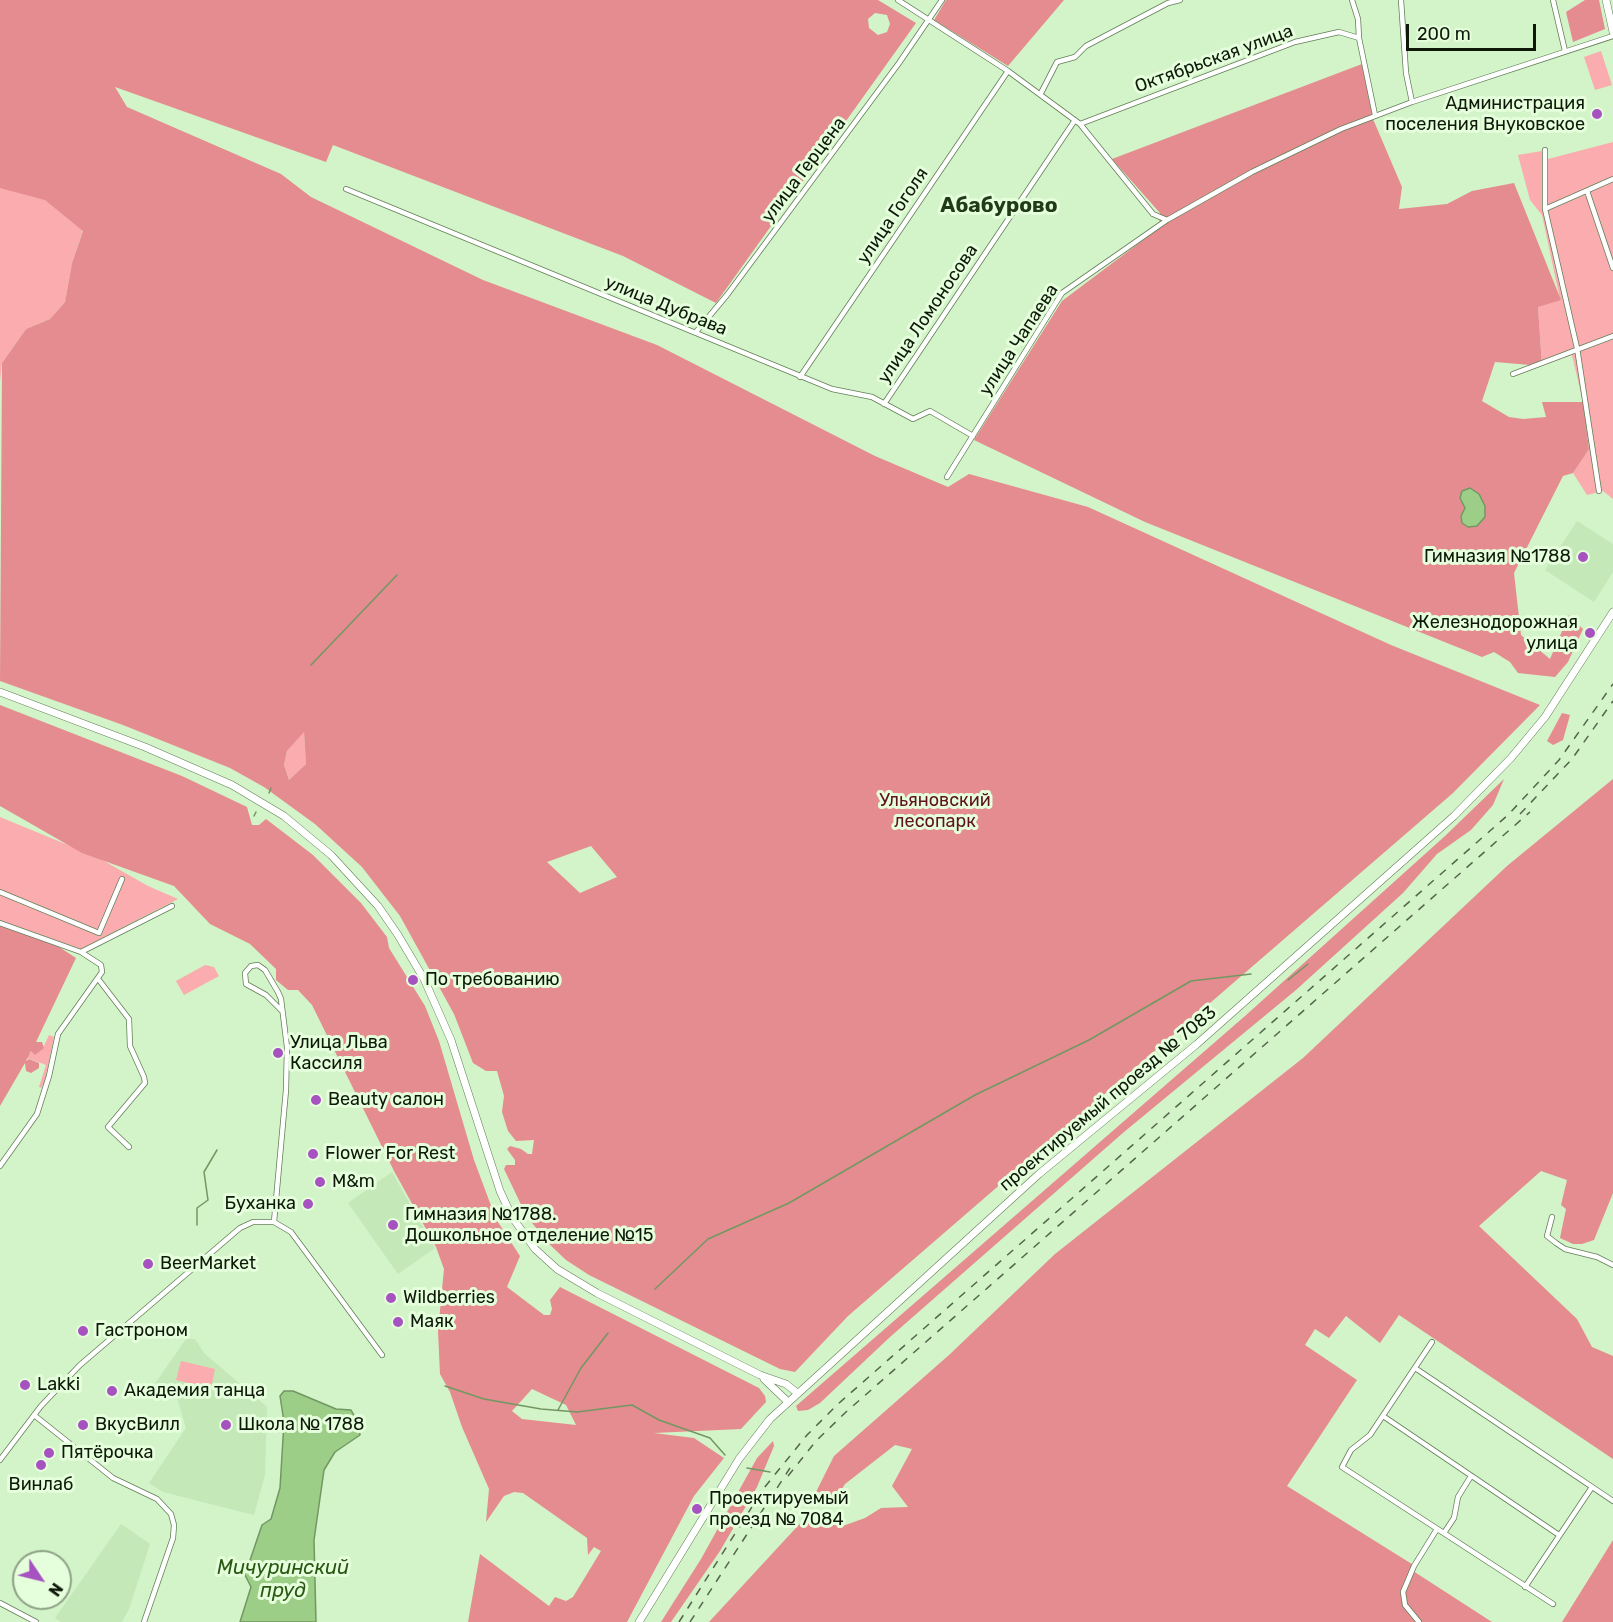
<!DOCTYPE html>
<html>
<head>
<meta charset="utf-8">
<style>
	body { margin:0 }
	#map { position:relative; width:1613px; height:1622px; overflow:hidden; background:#d3f3c8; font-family:Rubik,sans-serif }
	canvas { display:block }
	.north { position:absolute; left:12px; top:1550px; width:60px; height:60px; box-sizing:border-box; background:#e5fedb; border:2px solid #8fa287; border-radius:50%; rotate:125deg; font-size:16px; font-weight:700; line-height:24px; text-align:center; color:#0e190a }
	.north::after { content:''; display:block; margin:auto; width:21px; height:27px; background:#a752c1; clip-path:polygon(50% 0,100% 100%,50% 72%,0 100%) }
	.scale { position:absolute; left:1406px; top:24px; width:130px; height:27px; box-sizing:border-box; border:3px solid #0e190a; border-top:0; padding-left:8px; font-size:18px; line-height:21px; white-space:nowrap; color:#0e190a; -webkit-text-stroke:4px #e5fedb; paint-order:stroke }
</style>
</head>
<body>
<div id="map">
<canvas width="1613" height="1622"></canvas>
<div class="north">N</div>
<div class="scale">200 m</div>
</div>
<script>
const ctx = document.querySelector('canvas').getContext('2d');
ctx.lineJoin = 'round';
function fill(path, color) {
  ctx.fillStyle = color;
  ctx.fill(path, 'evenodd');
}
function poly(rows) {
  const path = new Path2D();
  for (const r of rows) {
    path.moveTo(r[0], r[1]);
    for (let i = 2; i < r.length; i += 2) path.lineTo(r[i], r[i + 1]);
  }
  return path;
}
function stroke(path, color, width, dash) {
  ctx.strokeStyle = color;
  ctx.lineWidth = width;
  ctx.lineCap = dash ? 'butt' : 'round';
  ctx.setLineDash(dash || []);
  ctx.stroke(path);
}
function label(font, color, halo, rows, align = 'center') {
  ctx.font = font + ' Rubik,sans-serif';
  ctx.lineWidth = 6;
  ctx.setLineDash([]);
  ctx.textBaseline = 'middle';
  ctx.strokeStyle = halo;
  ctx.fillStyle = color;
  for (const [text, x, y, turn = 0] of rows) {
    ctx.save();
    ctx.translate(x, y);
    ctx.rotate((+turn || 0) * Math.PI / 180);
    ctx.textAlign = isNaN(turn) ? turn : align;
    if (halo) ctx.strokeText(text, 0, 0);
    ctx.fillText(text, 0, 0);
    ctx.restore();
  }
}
fill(poly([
	[1577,521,1613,544,1613,572,1594,602,1545,570],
	[392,1172,435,1248,398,1274,348,1203],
	[186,1339,195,1339,204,1353,267,1407,265,1475,254,1515,163,1492,149,1483,186,1428,176,1395,172,1393,170,1396,154,1385],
	[121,1524,150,1544,129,1609,122,1622,61,1622,55,1618]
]), '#c4e8b7');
fill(poly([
	[0,0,7,0,83,230,72,263,65,302,50,319,26,329,2,363,0,382],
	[1601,51,1612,85,1595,90,1584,57],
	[1613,142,1613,499,1603,491,1587,495,1573,473,1589,448,1583,402,1572,355,1542,366,1538,307,1560,299,1542,215,1530,200,1518,155,1542,151,1548,159],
	[304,731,306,764,289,780,284,765,287,751],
	[0,817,97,857,148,886,178,899,81,949,0,921],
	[205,965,214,967,219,976,184,995,176,981],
	[49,1035,54,1037,45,1081,41,1088,39,1087,46,1065,27,1058,35,1045,43,1048],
	[181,1361,215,1369,211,1389,176,1380]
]), '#faacae');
fill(poly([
	[0,0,878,0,916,23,716,303,623,256,333,145,326,162,115,87,127,107,281,174,311,197,483,280,657,345,875,456,948,487,969,474,1088,507,1391,645,1540,705,1453,793,848,1316,795,1372,780,1369,589,1275,566,1260,547,1242,526,1215,504,1169,506,1165,515,1165,515,1160,507,1149,510,1146,521,1149,528,1154,532,1154,534,1140,516,1141,508,1131,502,1112,504,1096,497,1071,486,1071,473,1063,454,1014,400,916,362,867,315,824,264,787,230,768,123,725,0,681,2,363,26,329,50,319,65,302,72,263,83,231,45,200,0,188],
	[875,13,887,15,890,24,887,32,878,35,869,28,868,19],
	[304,732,306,764,289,780,284,765,287,751],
	[591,846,617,877,580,893,547,862],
	[946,0,1064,0,1008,66,934,20],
	[1585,0,1599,0,1605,29,1573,42,1566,12],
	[1362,64,1373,119,1402,187,1399,209,1447,204,1472,191,1514,183,1561,300,1538,307,1542,366,1495,362,1482,401,1509,417,1523,419,1546,417,1542,402,1583,402,1589,449,1573,473,1563,476,1514,573,1521,635,1550,659,1569,615,1583,629,1568,662,1555,677,1518,673,1510,662,1494,652,1482,657,1145,522,974,440,1062,301,1159,228,1160,213,1112,159],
	[0,705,182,776,247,807,252,825,259,825,266,819,313,855,361,903,387,937,389,948,425,1006,439,1041,474,1160,496,1219,520,1256,507,1287,544,1315,550,1315,552,1309,550,1300,560,1287,759,1388,765,1396,766,1402,741,1429,654,1433,694,1438,724,1458,694,1496,627,1622,468,1622,480,1554,549,1606,555,1597,566,1601,573,1597,601,1551,594,1547,588,1555,587,1538,523,1493,514,1492,504,1496,486,1522,489,1489,462,1427,450,1392,440,1374,438,1331,444,1269,436,1247,394,1171,312,1005,298,990,288,990,276,980,276,969,250,944,210,924,174,886,82,853,0,806],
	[532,1389,566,1405,576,1425,522,1419,512,1411],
	[1562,713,1570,715,1563,740,1553,745,1547,741],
	[1504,779,1493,805,1471,830,1437,854,1403,893,1296,990,1124,1132,890,1337,820,1403,808,1410,798,1411,796,1406,1245,1016,1445,836],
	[1613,779,1613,1193,1594,1240,1582,1244,1573,1244,1560,1238,1566,1209,1561,1205,1567,1180,1541,1171,1479,1226,1577,1319,1592,1347,1613,1356,1613,1459,1399,1315,1380,1343,1346,1316,1329,1338,1315,1329,1305,1345,1357,1380,1287,1486,1415,1566,1413,1571,1492,1622,709,1622,806,1517,825,1517,840,1527,865,1518,881,1508,908,1507,892,1486,912,1449,895,1445,845,1484,837,1497,816,1492,834,1456,949,1355,1055,1254,1303,1058,1507,866],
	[0,925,56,945,76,958,36,1042,42,1042,44,1048,35,1055,31,1051,26,1061,29,1059,39,1063,39,1068,31,1073,26,1071,25,1063,0,1106],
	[773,1441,774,1446,757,1487,720,1551,671,1622,661,1622,701,1559,757,1458],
	[1613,1540,1613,1622,1562,1622]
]), '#e58c90');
const water = poly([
	[1470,488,1479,494,1485,506,1485,517,1477,526,1468,527,1462,523,1461,516,1465,508,1460,498,1462,491,1470,488],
	[284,1391,293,1391,336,1409,351,1410,359,1424,360,1435,335,1452,324,1470,314,1540,316,1622,240,1622,251,1587,245,1575,262,1525,271,1519,280,1488,284,1422,280,1396,284,1391]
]);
fill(water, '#9cce88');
stroke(water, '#719862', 1.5);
stroke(poly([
	[311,665,397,575],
	[269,793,271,788],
	[254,816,256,812],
	[1288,980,1308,964],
	[197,1225,197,1208,208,1200,204,1172,217,1150],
	[655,1289,708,1239,789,1203,975,1095,1089,1040,1191,981,1251,974],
	[445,1386,484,1399,541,1409,577,1412,632,1405,659,1420,710,1438,725,1455],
	[558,1410,581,1368,608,1333],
	[747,1468,770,1472]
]), '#719862', 1.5);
const street = poly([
	[898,0,1008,71,1080,124,1153,214,1167,220],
	[1352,0,1358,19,1359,38,1375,115],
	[1401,0,1406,73,1412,102],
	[1553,0,1565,51],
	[1041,93,1057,62,1075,57,1086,46,1168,3,1180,0],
	[1080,124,1295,42,1339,32,1359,38],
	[1545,150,1545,209,1577,348,1599,491],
	[346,189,832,389,872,397,913,419,930,411,973,436],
	[1587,191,1613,268],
	[1545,209,1613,179],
	[696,332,727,295,899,63,942,0],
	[1513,374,1613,336],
	[800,377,1008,71],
	[884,404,1075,120],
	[947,477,1062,293,1167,220,1252,172,1341,129,1412,102,1613,36],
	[0,892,99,933,122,879],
	[0,923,81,952,101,965,102,972,58,1034,49,1076,37,1114,0,1166],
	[81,952,172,906],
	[99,980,129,1019,130,1046,144,1077,145,1083,108,1127,129,1147],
	[1552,1217,1547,1236,1556,1243,1565,1249,1597,1257,1613,1265],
	[274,1222,286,1090,287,1047,281,999,278,992,265,970,258,965,251,966,245,973,246,984,266,995,282,1011],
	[1432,1342,1370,1435,1351,1450,1342,1467,1553,1604],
	[1415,1368,1613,1501],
	[34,1415,113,1478,157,1499,171,1514,174,1525,173,1538,144,1622],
	[1383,1416,1559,1535],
	[0,1460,41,1406,80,1365,240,1228,253,1222,274,1222,291,1232,382,1355],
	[1444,1533,1454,1518,1458,1497,1471,1476],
	[1525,1587,1592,1487],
	[0,1603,36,1622],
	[1419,1622,1405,1605,1403,1592,1414,1566,1437,1529]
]);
const secondary = poly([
	[1606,0,1613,32],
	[0,692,145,747,232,785,284,816,331,855,378,906,398,935,424,979,451,1040,500,1191,512,1217,535,1249,557,1269,597,1293,760,1375,786,1384,796,1392],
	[764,1379,787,1401],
	[639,1622,739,1459,770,1419,1039,1174,1197,1044,1454,816,1511,758,1545,717,1613,612]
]);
stroke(street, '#627e57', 6);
stroke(secondary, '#627e57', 8);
stroke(street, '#fff', 4.5);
stroke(secondary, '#fff', 7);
stroke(poly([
	[1520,814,1572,759,1613,701],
	[788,1476,816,1441,846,1412,1530,812],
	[679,1622,764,1488,807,1435,838,1404,1508,815,1559,760,1613,684],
	[690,1622,790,1468]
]), '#53654c', 1.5, [8, 8]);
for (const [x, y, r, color] of [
	[1597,114,6,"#a752c1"],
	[1583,557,6,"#a752c1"],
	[1590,633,6,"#a752c1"],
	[413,980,6,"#a752c1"],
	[278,1053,6,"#a752c1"],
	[316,1100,6,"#a752c1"],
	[313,1154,6,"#a752c1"],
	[320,1182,6,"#a752c1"],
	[308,1204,6,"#a752c1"],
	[393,1225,6,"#a752c1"],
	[148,1264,6,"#a752c1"],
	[391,1298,6,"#a752c1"],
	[398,1322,6,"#a752c1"],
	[83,1331,6,"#a752c1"],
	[25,1385,6,"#a752c1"],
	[112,1391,6,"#a752c1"],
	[83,1425,6,"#a752c1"],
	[226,1425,6,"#a752c1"],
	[49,1453,6,"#a752c1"],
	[41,1465,6,"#a752c1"],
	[697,1509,6,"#a752c1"]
]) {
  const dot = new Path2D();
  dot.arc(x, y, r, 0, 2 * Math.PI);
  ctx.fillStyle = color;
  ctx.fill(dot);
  stroke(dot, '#e5fedb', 2);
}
label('18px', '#0e190a', '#e5fedb', [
	["Октябрьская улица",1214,59,-20],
	["улица Герцена",804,170,-53],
	["улица Гоголя",893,216,-56],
	["улица Дубрава",666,306,22],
	["улица Ломоносова",928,314,-56],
	["улица Чапаева",1019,340,-57],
	["проектируемый проезд № 7083",1108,1099,-40]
]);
label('18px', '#0e190a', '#e5fedb', [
	["Администрация",1585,104,"right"],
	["поселения Внуковское",1585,125,"right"],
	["Гимназия №1788",1571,557,"right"],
	["Железнодорожная",1578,623,"right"],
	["улица",1578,644,"right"],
	["По требованию",425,980],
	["Улица Льва",290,1043],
	["Кассиля",290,1064],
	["Beauty салон",328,1100],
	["Flower For Rest",325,1154],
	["M&m",332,1182],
	["Буханка",296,1204,"right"],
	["Гимназия №1788.",405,1215],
	["Дошкольное отделение №15",405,1236],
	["BeerMarket",160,1264],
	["Wildberries",403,1298],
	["Маяк",410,1322],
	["Гастроном",95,1331],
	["Lakki",37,1385],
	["Академия танца",124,1391],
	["ВкусВилл",95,1425],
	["Школа № 1788",238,1425],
	["Пятёрочка",61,1453],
	["Винлаб",41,1485,"center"],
	["Проектируемый",709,1499],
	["проезд № 7084",709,1520]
], 'left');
label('18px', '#60111e', '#e5fedb', [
	["Ульяновский",935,801],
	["лесопарк",935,822]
]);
label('italic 20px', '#2a5812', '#e5fedb', [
	["Мичуринский",283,1568],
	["пруд",283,1591]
]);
label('bold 21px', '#223a17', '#e5fedb', [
	["Абабурово",999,206]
]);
</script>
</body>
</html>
